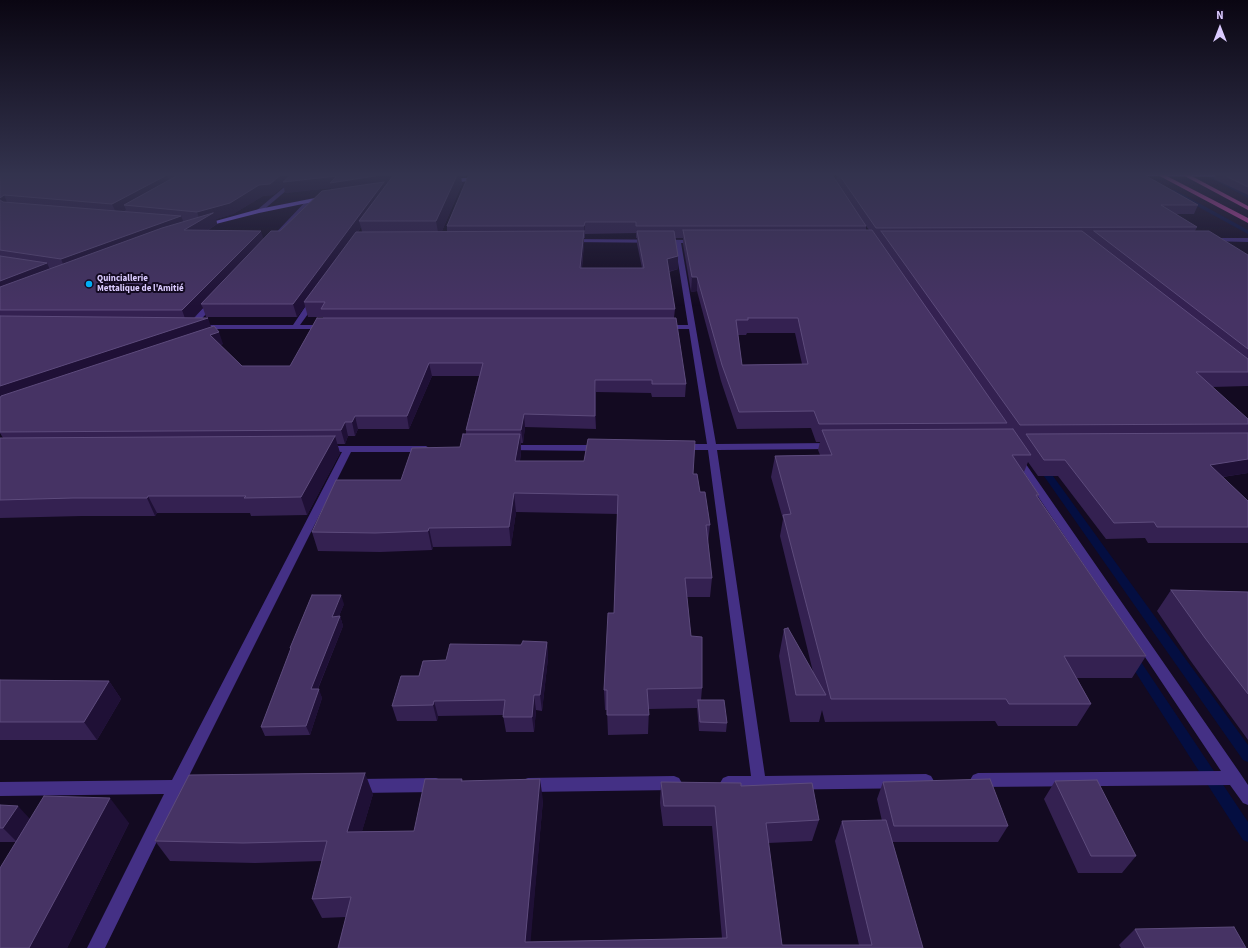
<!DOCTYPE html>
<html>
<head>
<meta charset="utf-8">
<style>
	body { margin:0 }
	#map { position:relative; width:1248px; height:948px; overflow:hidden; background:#130a21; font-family:"Source Sans 3",sans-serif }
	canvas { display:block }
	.north { position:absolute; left:1200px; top:8px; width:40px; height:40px; -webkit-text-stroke:3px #130a21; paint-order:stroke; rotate:0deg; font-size:11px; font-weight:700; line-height:16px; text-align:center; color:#dbcbff }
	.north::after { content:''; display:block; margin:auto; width:14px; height:18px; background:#dbcbff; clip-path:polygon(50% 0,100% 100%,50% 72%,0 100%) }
</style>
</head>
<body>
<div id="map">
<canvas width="1248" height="948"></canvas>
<div class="north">N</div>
</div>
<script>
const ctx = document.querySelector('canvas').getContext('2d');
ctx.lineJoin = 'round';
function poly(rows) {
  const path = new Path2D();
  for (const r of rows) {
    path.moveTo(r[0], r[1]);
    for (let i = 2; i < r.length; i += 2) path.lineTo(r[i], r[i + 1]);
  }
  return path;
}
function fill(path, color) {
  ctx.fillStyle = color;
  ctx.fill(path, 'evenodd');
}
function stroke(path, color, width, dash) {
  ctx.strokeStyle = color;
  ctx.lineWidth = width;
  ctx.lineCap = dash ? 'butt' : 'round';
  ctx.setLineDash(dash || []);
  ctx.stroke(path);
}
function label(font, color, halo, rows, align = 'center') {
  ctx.font = font + ' "Source Sans 3",sans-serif';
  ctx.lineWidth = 4;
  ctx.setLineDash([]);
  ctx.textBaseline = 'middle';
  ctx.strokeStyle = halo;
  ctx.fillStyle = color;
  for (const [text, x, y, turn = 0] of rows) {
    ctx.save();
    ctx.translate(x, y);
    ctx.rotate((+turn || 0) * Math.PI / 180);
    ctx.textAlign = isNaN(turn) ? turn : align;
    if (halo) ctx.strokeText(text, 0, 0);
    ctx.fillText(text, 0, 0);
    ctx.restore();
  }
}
fill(poly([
	[1201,173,1207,173,1248,195,1248,198,1201,173],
	[1171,190,1175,190,1248,230,1248,234,1171,192,1171,190],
	[1042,464,1045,465,1248,745,1248,762,1243,760,1039,469,1038,467,1039,465,1042,464],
	[1133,654,1137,656,1248,822,1248,842,1243,840,1129,662,1127,659,1129,656,1133,654]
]), '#040e41');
fill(poly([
	[301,173,307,173,261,212,257,212,257,210,301,173],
	[307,200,312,201,273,242,269,242,269,240,307,200],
	[1209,238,1248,238,1248,242,1207,241,1206,240,1209,238],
	[571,239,697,240,697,242,695,243,681,243,716,444,832,443,837,446,832,449,717,450,765,776,926,774,931,776,934,781,931,786,926,788,759,790,728,790,723,788,720,783,723,778,728,776,751,776,708,450,682,450,677,447,682,444,707,444,689,329,664,329,660,327,664,325,688,325,675,243,569,242,569,240,571,239],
	[311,298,318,300,300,325,326,325,330,327,329,329,198,329,194,327,190,329,186,327,210,300,213,300,217,302,196,325,293,325,311,298],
	[508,445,600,445,605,448,600,451,505,450,503,448,505,446,508,445],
	[326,446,426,446,431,449,426,452,351,452,187,780,196,780,201,782,204,787,201,792,196,794,180,794,105,948,87,948,164,794,0,796,0,782,172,780,342,452,323,451,321,449,323,447,326,446],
	[1018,456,1021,457,1240,773,1248,785,1248,805,1243,803,1230,785,978,787,973,785,970,780,973,775,978,773,1221,771,1013,459,1018,456],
	[674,776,679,778,682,783,679,788,674,790,528,792,523,790,520,785,523,780,528,778,674,776],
	[436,778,441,780,444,785,441,790,436,792,358,793,353,791,350,786,353,781,358,779,436,778]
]), '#443085');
fill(poly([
	[1132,173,1248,173,1248,177,1130,176,1132,173],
	[480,177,482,180,448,183,445,181,448,179,480,177],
	[325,196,328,198,327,199,259,213,204,227,201,225,259,209,325,196]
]), '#8462ff');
fill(poly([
	[1154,173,1161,173,1248,218,1248,223,1154,173],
	[1179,173,1186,173,1248,206,1248,210,1179,173]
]), '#ef4cbd');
fill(poly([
	[0,173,467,173,465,177,461,177,462,184,442,231,447,231,447,226,836,180,837,173,1141,173,1198,205,1194,214,1176,214,1197,227,1195,231,1248,255,1248,386,1212,387,1248,419,1248,473,1223,477,1248,501,1248,543,1148,543,1145,538,1106,539,1058,476,1038,476,1028,462,1024,472,1039,495,1038,497,1146,656,1132,678,1077,678,1091,704,1077,726,998,726,995,721,825,722,822,710,819,722,790,722,779,656,784,629,813,672,780,536,783,519,771,477,775,456,820,455,818,450,820,442,816,442,811,428,737,429,721,381,697,291,691,292,683,244,683,238,675,238,678,269,669,272,675,309,674,318,686,384,685,397,652,397,651,393,596,392,596,429,525,427,523,443,521,443,521,452,520,461,693,474,710,525,708,543,712,578,710,597,687,597,691,636,702,688,701,700,727,723,726,732,699,731,697,708,649,709,648,734,608,735,607,710,605,710,604,690,614,613,618,514,516,512,511,546,433,547,432,550,380,552,318,551,312,532,460,447,466,434,466,430,479,376,432,376,409,429,358,429,355,436,348,436,345,444,337,444,340,453,307,515,251,516,250,513,157,513,155,516,82,516,0,518,0,444,3,438,0,433],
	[284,186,285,193,331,188,332,190,280,231,264,239,207,231,217,224,216,219,233,214,263,196,273,195],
	[866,226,869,230,866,230],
	[361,227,362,232,358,232],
	[636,233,636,238,637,238,637,244,642,268,582,268,584,244,584,238,585,238,585,234],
	[305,306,308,317,323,317,323,318,290,366,242,366,220,345,223,344,211,327,193,318,203,308,206,317,297,317],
	[747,333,795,333,802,364,742,365,738,335,746,335],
	[1216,173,1248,173,1248,195,1214,179],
	[1171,590,1248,592,1248,740,1190,660,1157,611],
	[344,604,339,616,340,616,343,626,318,689,322,698,310,735,265,736,261,727,291,650,290,648],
	[547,642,548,658,542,711,536,710,534,732,506,732,503,715,438,716,437,721,397,721,392,706,419,676,446,660,521,645],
	[0,680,109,681,121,699,97,740,0,740],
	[462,779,463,781,543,800,530,942,722,938,712,826,663,826,660,803,661,782,741,786,819,820,812,841,768,843,782,945,859,945,835,841,842,821,882,821,877,799,883,782,1008,826,998,842,892,842,923,948,338,948,346,917,322,918,312,899,322,861,255,863,170,861,155,841,373,794,362,831,414,831],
	[1055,781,1136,856,1122,873,1078,873,1044,799],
	[0,805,30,819,129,823,67,948,0,948,16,842,0,842],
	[1135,929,1246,948,1121,948,1119,945]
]), '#342151');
fill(poly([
	[283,173,299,173,337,176,394,173,467,173,465,177,461,177,462,184,439,238,436,221,392,185,384,186,385,193,359,221,361,227,307,302,304,302,305,306,297,317,293,304,333,193,331,188,285,193,284,186,273,195,263,196,233,214,216,219,217,224,188,243,184,230,200,221,197,212,259,185],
	[167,175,171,185,124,205,126,210,117,215,112,204],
	[4,195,9,207,0,201,0,198],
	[181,216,186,228,66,271,61,259],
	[585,222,585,238,584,226],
	[261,231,265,243,201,304,203,308,187,324,182,310],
	[584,231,584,244,580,281,580,268],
	[678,256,678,269,666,272,667,259],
	[47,263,53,276,0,296,0,281],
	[692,277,697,277,697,291,691,292],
	[208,318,213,332,0,403,0,386],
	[219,332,223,344,214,347,210,335],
	[429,363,432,376,409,429,407,416],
	[595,380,596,392,596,429,595,416],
	[524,414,525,427,523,443,521,430],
	[355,416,358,429,355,436,352,422],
	[345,422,348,436,345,444,341,430],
	[520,434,521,452,517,479,515,461],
	[335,436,340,453,307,515,301,497],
	[1248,459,1248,473,1201,480,1210,465],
	[514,493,516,512,511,546,509,527],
	[148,496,157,513,155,516,147,498],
	[429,528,433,547,432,550,428,531],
	[341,595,344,604,335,626,332,617],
	[340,616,343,626,314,698,311,689],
	[547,642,548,658,542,711,540,695],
	[109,681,121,699,97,740,84,722],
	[319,689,322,698,310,735,306,726],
	[534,695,536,710,534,732,532,717],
	[434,701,438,716,437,721,433,705],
	[365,773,373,794,356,852,347,832],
	[540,779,543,800,530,948,525,942],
	[110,798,129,823,67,948,29,948],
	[18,806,31,820,17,842,3,828]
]), '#1f1036');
const building = poly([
	[0,173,145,173,167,175,112,204,4,195,0,198,0,173],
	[182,173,283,173,270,184,259,185,230,203,197,212,124,205,182,173],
	[293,173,394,173,330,183,337,176,283,182,293,173],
	[417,173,458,173,436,221,359,221,393,176,417,173],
	[831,173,866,226,636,226,636,222,585,222,584,226,447,226,469,174,831,173],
	[838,173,1141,173,1198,205,1161,205,1197,227,876,228,838,173],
	[1220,173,1248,173,1248,187,1220,173],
	[384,182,293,304,201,304,271,231,280,231,322,191,384,182],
	[0,200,3,202,181,216,61,259,0,250,0,200],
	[213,213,184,230,261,231,182,310,0,310,0,287,162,228,213,213],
	[683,230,872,230,1007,423,819,424,814,411,739,412,722,365,697,277,692,277,683,230],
	[748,318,798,318,808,364,742,365,736,320,748,320,748,318],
	[584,231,580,268,644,268,637,231,674,231,678,256,667,259,675,309,321,309,325,302,304,302,356,232,584,231],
	[881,231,1082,231,1248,359,1248,372,1196,372,1248,419,1248,424,1020,425,881,231],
	[1094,231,1209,231,1248,255,1248,349,1094,231],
	[0,256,47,263,0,281,0,256],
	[0,316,208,318,0,386,0,316],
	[317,318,676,318,686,384,652,384,652,380,595,380,595,416,524,414,521,430,466,430,483,363,429,363,407,416,355,416,352,422,345,422,341,430,0,432,0,398,1,396,214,326,219,332,210,335,242,366,290,366,317,318],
	[1013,429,1031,455,1012,455,1039,495,1036,495,1146,656,1064,656,1091,704,1009,704,1006,699,831,699,783,515,791,514,775,456,832,455,822,430,1013,429],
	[1248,433,1248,459,1210,465,1248,501,1248,527,1157,527,1154,522,1114,523,1065,460,1044,460,1026,434,1248,433],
	[463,434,520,434,515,461,584,461,588,439,695,441,693,474,697,474,700,492,705,492,710,525,706,525,712,578,685,578,691,636,702,637,702,688,647,689,649,715,607,715,607,690,604,690,608,613,614,613,618,495,514,493,509,527,429,528,428,531,375,533,312,532,336,480,401,480,412,448,460,447,463,434],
	[335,436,301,497,244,498,246,496,148,496,147,498,73,498,0,500,0,438,335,436],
	[1171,590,1248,592,1248,694,1205,638,1171,590],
	[312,595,341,595,332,617,340,616,311,689,319,689,306,726,261,727,291,648,290,648,312,595],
	[788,628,826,695,796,695,784,629,788,628],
	[523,641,547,642,540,695,534,695,532,717,503,717,505,700,434,701,433,705,392,706,401,676,419,676,423,661,446,660,450,644,521,645,523,641],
	[0,680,109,681,84,722,0,722,0,680],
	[698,700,724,700,727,723,700,722,698,700],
	[365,773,347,832,414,831,425,779,462,779,461,781,540,779,525,942,727,938,715,806,664,806,661,782,741,783,741,786,812,783,819,820,766,823,782,945,872,945,842,821,886,820,923,948,338,948,351,897,312,899,327,841,243,843,155,841,189,775,365,773],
	[990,779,1008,826,894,826,883,782,990,779],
	[1097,780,1136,856,1091,856,1055,781,1097,780],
	[44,796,110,798,29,948,0,948,0,868,44,796],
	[0,805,18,806,3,828,0,828,0,805],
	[1234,927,1246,948,1145,948,1135,929,1234,927]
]);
fill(building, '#463364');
stroke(building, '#5d4b7c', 1);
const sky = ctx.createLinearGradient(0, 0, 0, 306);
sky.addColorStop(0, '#0a0612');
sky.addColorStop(0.57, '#33334e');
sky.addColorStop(1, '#33334e00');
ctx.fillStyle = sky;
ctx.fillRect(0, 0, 1248, 306);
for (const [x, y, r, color] of [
	[89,284,4,"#00aef6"]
]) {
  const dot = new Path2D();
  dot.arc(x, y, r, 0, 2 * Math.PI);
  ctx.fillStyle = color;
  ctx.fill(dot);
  stroke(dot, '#130a21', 1.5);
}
label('bold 9px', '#dbcbff', '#130a21', [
	["Quinciallerie",97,279],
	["Mettalique de l'Amitié",97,289]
], 'left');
</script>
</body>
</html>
